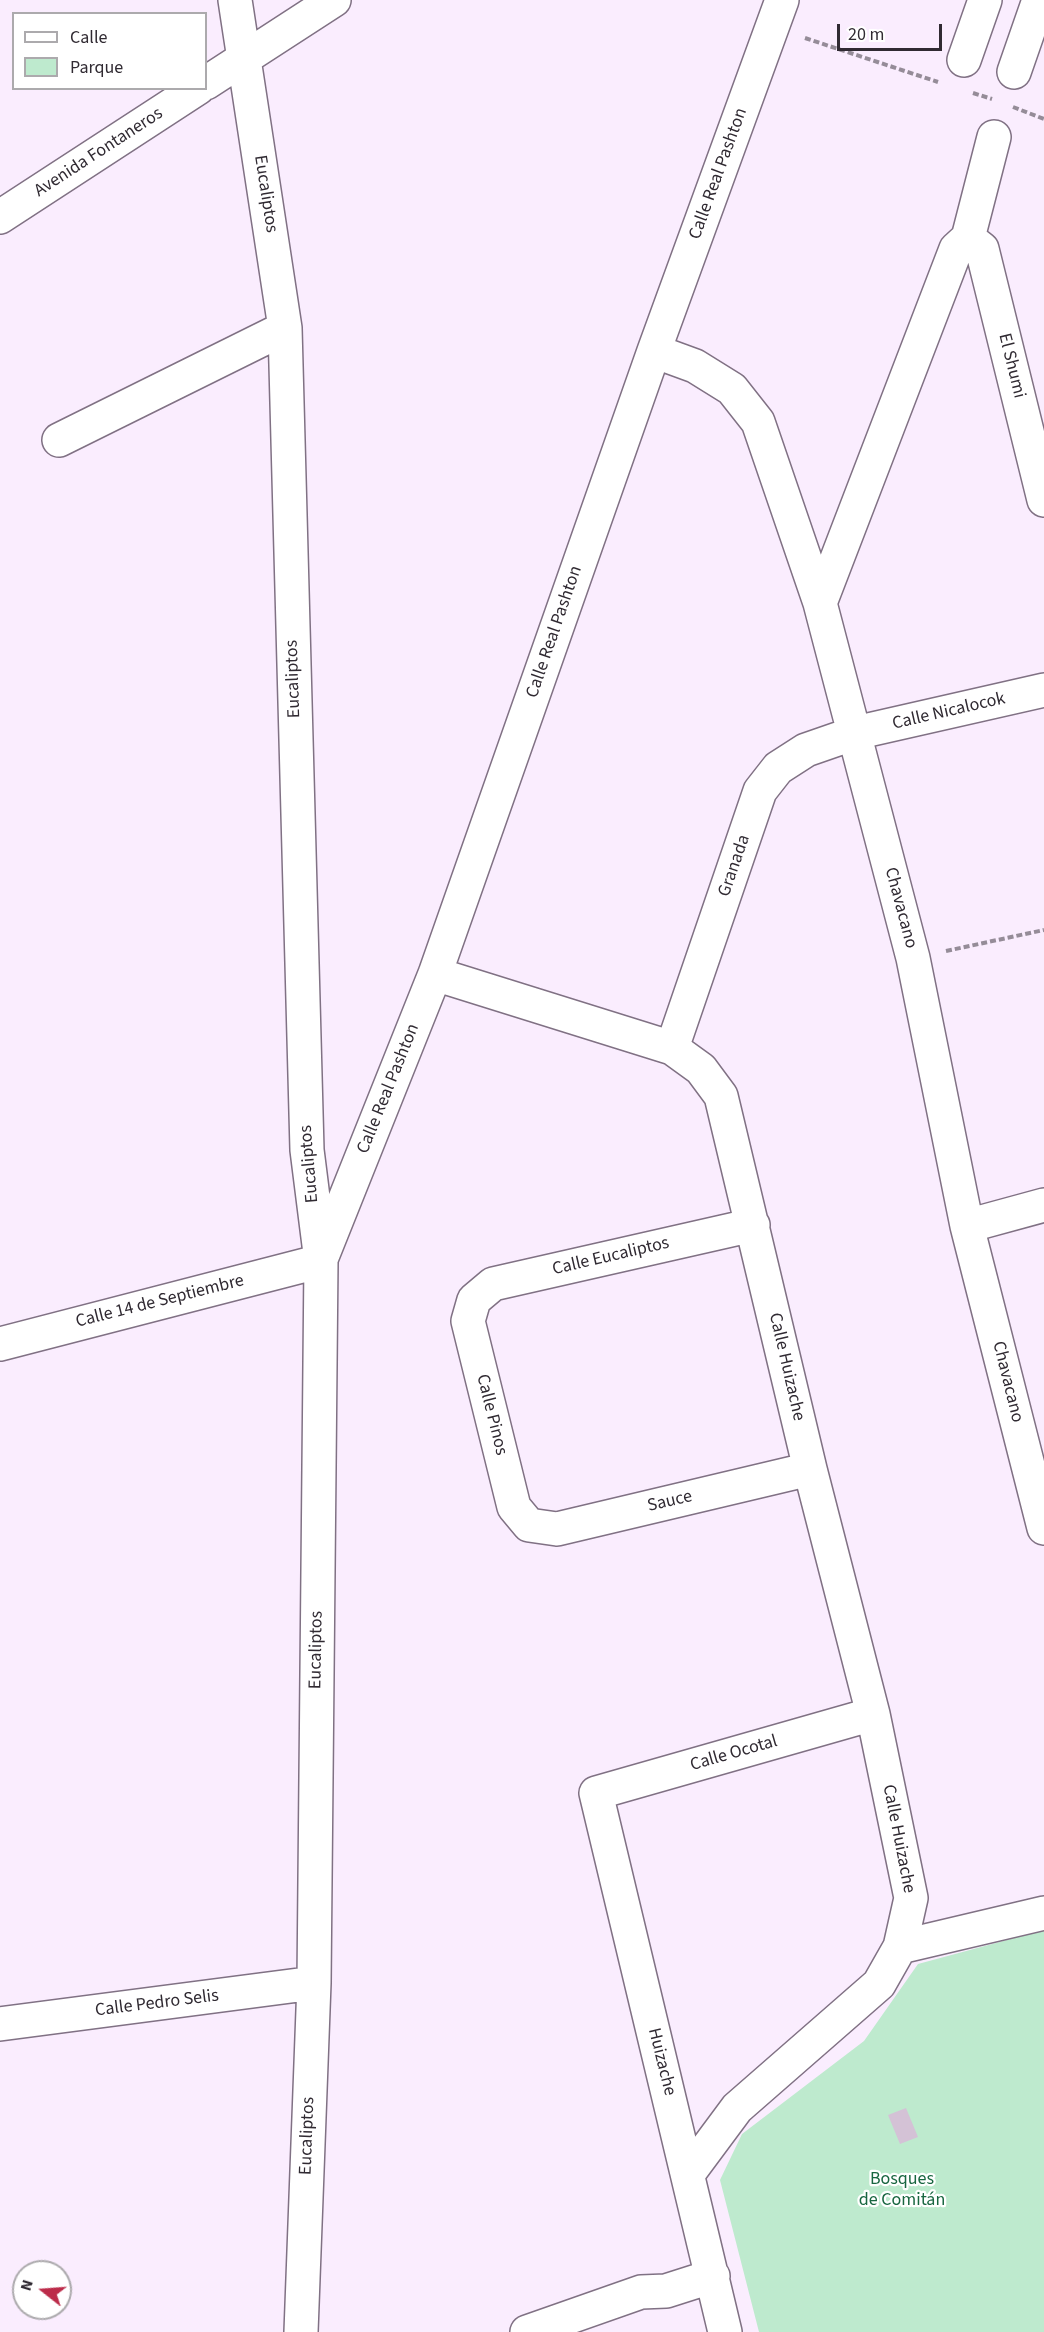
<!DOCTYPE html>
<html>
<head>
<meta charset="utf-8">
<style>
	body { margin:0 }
	#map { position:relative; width:1044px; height:2332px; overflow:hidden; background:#faedfe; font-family:"Source Sans 3",sans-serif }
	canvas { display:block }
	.legend { position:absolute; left:12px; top:12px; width:195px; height:78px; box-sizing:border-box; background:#fff; border:2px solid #acaaad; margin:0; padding:8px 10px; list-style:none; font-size:18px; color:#302a32 }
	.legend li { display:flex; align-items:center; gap:12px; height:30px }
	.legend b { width:30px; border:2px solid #acaaad }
	.north { position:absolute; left:12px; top:2260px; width:60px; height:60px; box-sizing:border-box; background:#fff; border:2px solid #acaaad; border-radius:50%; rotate:287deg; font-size:16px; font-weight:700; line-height:24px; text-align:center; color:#302a32 }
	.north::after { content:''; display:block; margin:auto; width:21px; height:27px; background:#bc2c4a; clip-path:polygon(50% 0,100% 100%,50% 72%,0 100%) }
	.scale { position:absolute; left:837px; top:24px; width:105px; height:27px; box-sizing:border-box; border:3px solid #302a32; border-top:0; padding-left:8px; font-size:18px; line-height:21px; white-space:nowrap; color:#302a32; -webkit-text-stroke:4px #fff; paint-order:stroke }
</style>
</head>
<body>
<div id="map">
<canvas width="1044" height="2332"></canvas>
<ul class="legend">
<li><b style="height:8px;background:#fff"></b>Calle</li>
<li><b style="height:16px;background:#beeace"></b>Parque</li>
</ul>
<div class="north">N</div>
<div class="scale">20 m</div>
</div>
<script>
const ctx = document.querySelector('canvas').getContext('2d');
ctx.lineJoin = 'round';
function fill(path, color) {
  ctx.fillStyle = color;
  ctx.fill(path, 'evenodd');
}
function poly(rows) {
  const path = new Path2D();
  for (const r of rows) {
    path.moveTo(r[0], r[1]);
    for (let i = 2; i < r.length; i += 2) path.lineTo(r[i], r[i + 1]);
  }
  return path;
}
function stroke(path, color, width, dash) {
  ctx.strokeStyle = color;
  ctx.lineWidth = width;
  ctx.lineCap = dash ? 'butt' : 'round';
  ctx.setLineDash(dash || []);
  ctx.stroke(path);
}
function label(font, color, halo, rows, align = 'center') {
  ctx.font = font + ' "Source Sans 3",sans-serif';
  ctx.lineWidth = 4.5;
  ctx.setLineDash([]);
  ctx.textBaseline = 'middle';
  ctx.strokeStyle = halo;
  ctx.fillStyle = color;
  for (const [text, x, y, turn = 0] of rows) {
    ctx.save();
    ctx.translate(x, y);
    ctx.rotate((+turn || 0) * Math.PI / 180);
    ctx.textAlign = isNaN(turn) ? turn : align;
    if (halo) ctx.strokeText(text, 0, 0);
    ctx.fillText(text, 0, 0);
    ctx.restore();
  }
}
fill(poly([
	[1044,1930,1044,2332,759,2332,720,2180,742,2134,864,2041,918,1964]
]), '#beeace');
fill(poly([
	[906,2108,918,2137,900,2144,888,2115]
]), '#d4c2d6');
const minor = poly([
	[235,0,285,328,307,1150,321,1261,314,1983,301,2332],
	[964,60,985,0],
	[1014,72,1039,0],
	[206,83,334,0],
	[0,217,198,88],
	[968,238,982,249,1044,500],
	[654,351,695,366,732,389,758,422,820,603,913,958,967,1226,1044,1528],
	[59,440,285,328],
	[820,603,956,249,968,238,994,137],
	[435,974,672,1048,701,1069,721,1096,810,1469,873,1714,911,1898,900,1947,879,1984,737,2108,688,2174],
	[672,1048,760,791,778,768,806,750,855,733,1044,690],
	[753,1225,493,1284,474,1300,468,1321,514,1507,529,1525,557,1529,810,1469],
	[967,1226,1044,1205],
	[321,1259,435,974,654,351,782,0],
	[0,1344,321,1261],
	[900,1947,1044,1913],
	[0,2024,314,1983],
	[527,2332,641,2292,666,2291,713,2276],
	[725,2332,596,1793,873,1714]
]);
stroke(minor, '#807184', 36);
stroke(poly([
	[805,38,938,82],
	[973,93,992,99],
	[1013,107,1044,119],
	[946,951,1044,930]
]), '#958c98', 4, [6, 3]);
stroke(minor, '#fff', 33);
label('18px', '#302a32', '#fff', [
	["Avenida Fontaneros",99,153,-33],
	["Calle Real Pashton",719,174,-70],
	["Eucaliptos",265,194,81],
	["El Shumi",1011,366,76],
	["Calle Real Pashton",555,632,-71],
	["Eucaliptos",294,679,-92],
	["Calle Nicalocok",949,712,-13],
	["Granada",735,866,-71],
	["Chavacano",900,908,75],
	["Calle Real Pashton",389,1089,-68],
	["Eucaliptos",310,1164,-95],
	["Calle Eucaliptos",611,1257,-13],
	["Calle 14 de Septiembre",160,1302,-14],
	["Calle Huizache",786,1367,77],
	["Chavacano",1007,1382,76],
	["Calle Pinos",491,1415,76],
	["Sauce",670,1502,-13],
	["Eucaliptos",317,1650,-89],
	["Calle Ocotal",734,1754,-16],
	["Calle Huizache",898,1839,79],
	["Calle Pedro Selis",157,2004,-7],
	["Huizache",661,2062,76],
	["Eucaliptos",308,2136,-88]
]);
label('18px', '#186640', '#fff', [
	["Bosques",902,2180],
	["de Comitán",902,2201]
]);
</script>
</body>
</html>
